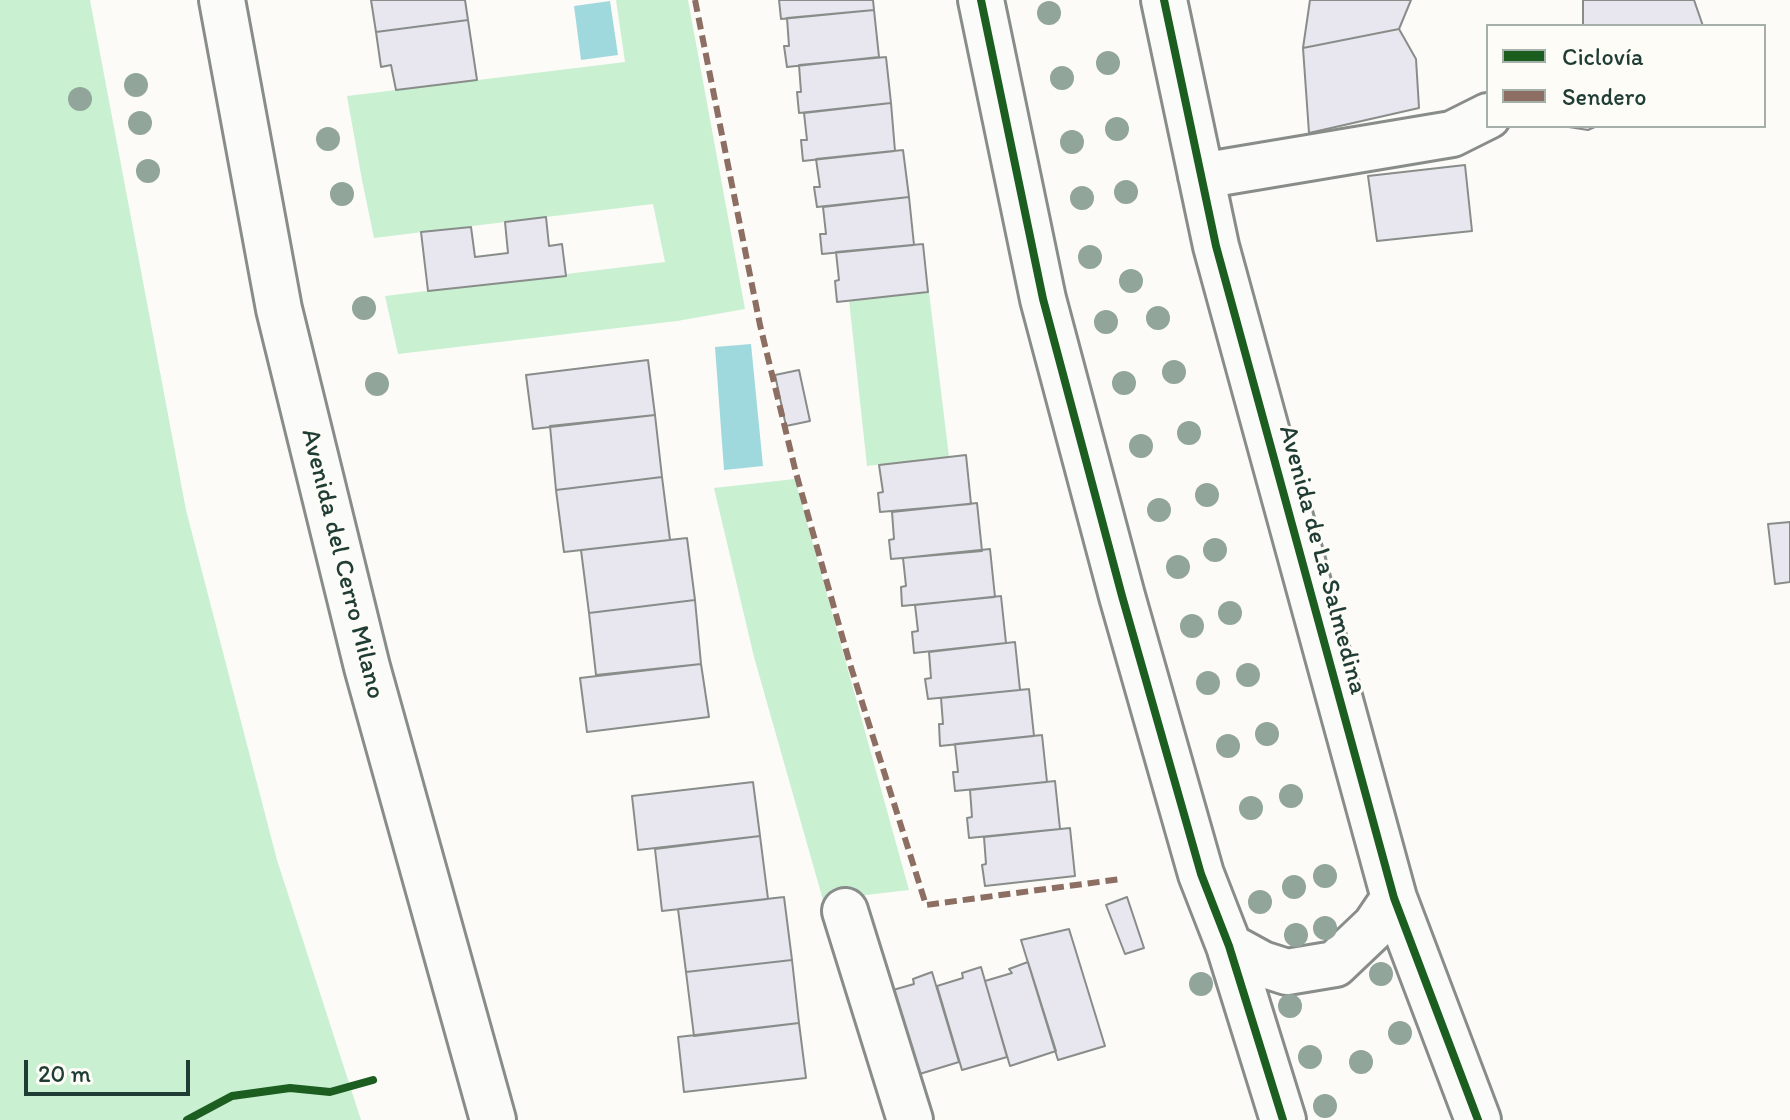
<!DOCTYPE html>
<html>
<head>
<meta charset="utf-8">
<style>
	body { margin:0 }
	#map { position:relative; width:1790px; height:1120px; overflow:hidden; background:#fcfbf8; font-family:Itim,sans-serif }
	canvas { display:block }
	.legend { position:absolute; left:1486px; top:24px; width:280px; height:104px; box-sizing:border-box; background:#fdfcf7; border:2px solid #a4b0a9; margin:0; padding:10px 14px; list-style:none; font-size:24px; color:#1f3d34 }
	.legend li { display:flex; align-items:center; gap:16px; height:40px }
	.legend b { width:40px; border:2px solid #a4b0a9 }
	.scale { position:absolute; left:24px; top:1060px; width:166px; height:36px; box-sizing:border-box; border:4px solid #1f3d34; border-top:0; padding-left:10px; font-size:24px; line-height:28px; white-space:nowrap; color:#1f3d34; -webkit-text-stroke:6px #fdfcf7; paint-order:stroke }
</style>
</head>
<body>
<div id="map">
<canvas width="1790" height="1120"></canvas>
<ul class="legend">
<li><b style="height:10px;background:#1b5e20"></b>Ciclovía</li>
<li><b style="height:10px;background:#8d6e63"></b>Sendero</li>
</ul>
<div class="scale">20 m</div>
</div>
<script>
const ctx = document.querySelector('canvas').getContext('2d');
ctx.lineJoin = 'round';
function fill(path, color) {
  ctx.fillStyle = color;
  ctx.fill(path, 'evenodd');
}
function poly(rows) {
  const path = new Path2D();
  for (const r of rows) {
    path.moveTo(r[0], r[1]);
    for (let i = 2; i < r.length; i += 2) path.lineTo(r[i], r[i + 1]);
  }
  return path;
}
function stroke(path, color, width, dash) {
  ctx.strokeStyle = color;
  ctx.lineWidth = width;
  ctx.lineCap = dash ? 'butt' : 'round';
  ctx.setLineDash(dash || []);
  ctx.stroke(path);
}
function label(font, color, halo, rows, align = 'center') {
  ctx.font = font + ' Itim,sans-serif';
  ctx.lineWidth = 6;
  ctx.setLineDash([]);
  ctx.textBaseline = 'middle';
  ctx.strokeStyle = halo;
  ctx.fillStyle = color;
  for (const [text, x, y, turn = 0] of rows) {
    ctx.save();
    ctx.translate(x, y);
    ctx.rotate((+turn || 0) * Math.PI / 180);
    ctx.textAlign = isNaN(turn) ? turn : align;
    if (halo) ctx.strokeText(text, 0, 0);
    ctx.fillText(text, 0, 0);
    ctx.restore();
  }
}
fill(poly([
	[0,0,90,0,186,510,277,860,361,1120,0,1120],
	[616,0,688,0,745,309,677,321,398,354,385,296,665,262,653,204,374,238,362,180,347,96,625,62],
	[929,292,949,457,867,466,849,300],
	[795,479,909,890,823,900,754,657,714,488]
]), '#caf0d2');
fill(poly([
	[610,1,618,55,581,60,574,6],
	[751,344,763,466,724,470,715,347]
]), '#a0d9dd');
const building = poly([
	[371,0,465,0,468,20,376,32,371,0],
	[779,0,873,0,874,10,781,19,779,0],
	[1310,0,1411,0,1399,29,1303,48,1310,0],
	[1583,0,1694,0,1703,26,1583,26,1583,0],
	[874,10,879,57,787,67,784,46,789,46,787,18,874,10],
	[468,20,477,80,396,90,391,65,381,67,376,32,468,20],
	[1399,29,1416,59,1419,108,1309,133,1303,48,1399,29],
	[886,57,891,103,799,113,797,92,801,92,799,65,886,57],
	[891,103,895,151,803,161,801,140,807,140,804,113,891,103],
	[1562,126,1597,126,1588,130,1562,126],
	[903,150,909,197,817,207,814,187,820,187,816,159,903,150],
	[1465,165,1472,231,1377,241,1368,176,1465,165],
	[909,197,914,245,822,254,820,234,826,234,823,207,909,197],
	[546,217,549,246,562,244,566,276,428,291,421,232,471,227,475,257,508,253,505,222,546,217],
	[923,244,928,292,837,302,835,281,839,280,836,252,923,244],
	[648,360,655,415,533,429,526,375,648,360],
	[799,370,810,421,786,426,775,375,799,370],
	[655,415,662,477,556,490,550,426,655,415],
	[966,455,971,504,880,512,878,493,883,492,879,465,966,455],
	[662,477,670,540,564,552,556,490,662,477],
	[977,503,982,551,891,559,889,540,894,539,892,512,977,503],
	[1790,522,1790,582,1775,584,1768,524,1790,522],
	[687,538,695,600,589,613,581,550,687,538],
	[990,549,995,597,902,606,901,587,906,586,903,558,990,549],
	[1001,596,1006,643,914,653,912,632,918,631,915,605,1001,596],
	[695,600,701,664,596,675,589,613,695,600],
	[1015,642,1020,690,928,699,925,679,931,678,929,652,1015,642],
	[701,664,709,717,587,732,580,678,701,664],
	[1029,689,1034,736,940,746,939,724,943,724,941,698,1029,689],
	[1042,735,1047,782,955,791,953,772,958,772,955,744,1042,735],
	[1055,781,1060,829,969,838,967,818,972,817,970,790,1055,781],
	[753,782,760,836,638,850,632,796,753,782],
	[1070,828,1075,876,985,886,982,865,986,864,984,837,1070,828],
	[760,836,768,899,662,911,655,849,760,836],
	[784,897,792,960,686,972,678,909,784,897],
	[1127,897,1144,948,1125,954,1106,905,1127,897],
	[1069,929,1105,1046,1058,1060,1021,940,1069,929],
	[792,960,799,1023,694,1036,686,972,792,960],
	[1028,962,1056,1051,1010,1066,985,981,1012,973,1009,969,1028,962],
	[981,967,1007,1057,962,1070,937,986,963,978,962,973,981,967],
	[932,972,959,1062,913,1076,886,992,914,984,913,979,932,972],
	[799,1023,806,1078,684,1092,678,1037,799,1023]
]);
fill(building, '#e8e7f0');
stroke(building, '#888d8a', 2);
const minor = poly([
	[222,0,279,309,367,667,493,1120],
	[981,0,1043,299,1122,596,1201,874,1229,946,1283,1120],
	[1164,0,1216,246,1394,898,1478,1120],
	[1201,176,1452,134,1488,116],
	[845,911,910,1120],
	[1229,946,1262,964,1287,972,1335,964,1375,926,1394,898]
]);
stroke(minor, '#888d8a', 50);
stroke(minor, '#fbfbf9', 44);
stroke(poly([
	[695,0,760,325,796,473,850,664,926,905,1121,879]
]), '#8d6e63', 6, [12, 6]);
stroke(poly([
	[981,0,1043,299,1122,596,1201,874,1229,946,1283,1120],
	[1164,0,1216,246,1394,898,1478,1120],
	[187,1120,232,1096,290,1088,330,1092,373,1080]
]), '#1b5e20', 8);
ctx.fillStyle = '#91a59a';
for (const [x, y] of [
	[1049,13],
	[1108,63],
	[1062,78],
	[136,85],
	[80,99],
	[140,123],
	[1117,129],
	[328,139],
	[1072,142],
	[148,171],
	[1126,192],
	[342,194],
	[1082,198],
	[1090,257],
	[1131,281],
	[364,308],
	[1158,318],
	[1106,322],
	[1174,372],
	[1124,383],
	[377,384],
	[1189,433],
	[1141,446],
	[1207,495],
	[1159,510],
	[1215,550],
	[1178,567],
	[1230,613],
	[1192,626],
	[1248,675],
	[1208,683],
	[1267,734],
	[1228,746],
	[1291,796],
	[1251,808],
	[1325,876],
	[1294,887],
	[1260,902],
	[1325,928],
	[1296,935],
	[1381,974],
	[1201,984],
	[1290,1006],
	[1400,1033],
	[1310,1057],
	[1361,1062],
	[1325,1106]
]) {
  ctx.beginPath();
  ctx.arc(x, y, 12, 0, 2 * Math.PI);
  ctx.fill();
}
label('26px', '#1f3d34', '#fdfcf7', [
	["Avenida de La Salmedina",1322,560,75],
	["Avenida del Cerro Milano",342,564,76]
]);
</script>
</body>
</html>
